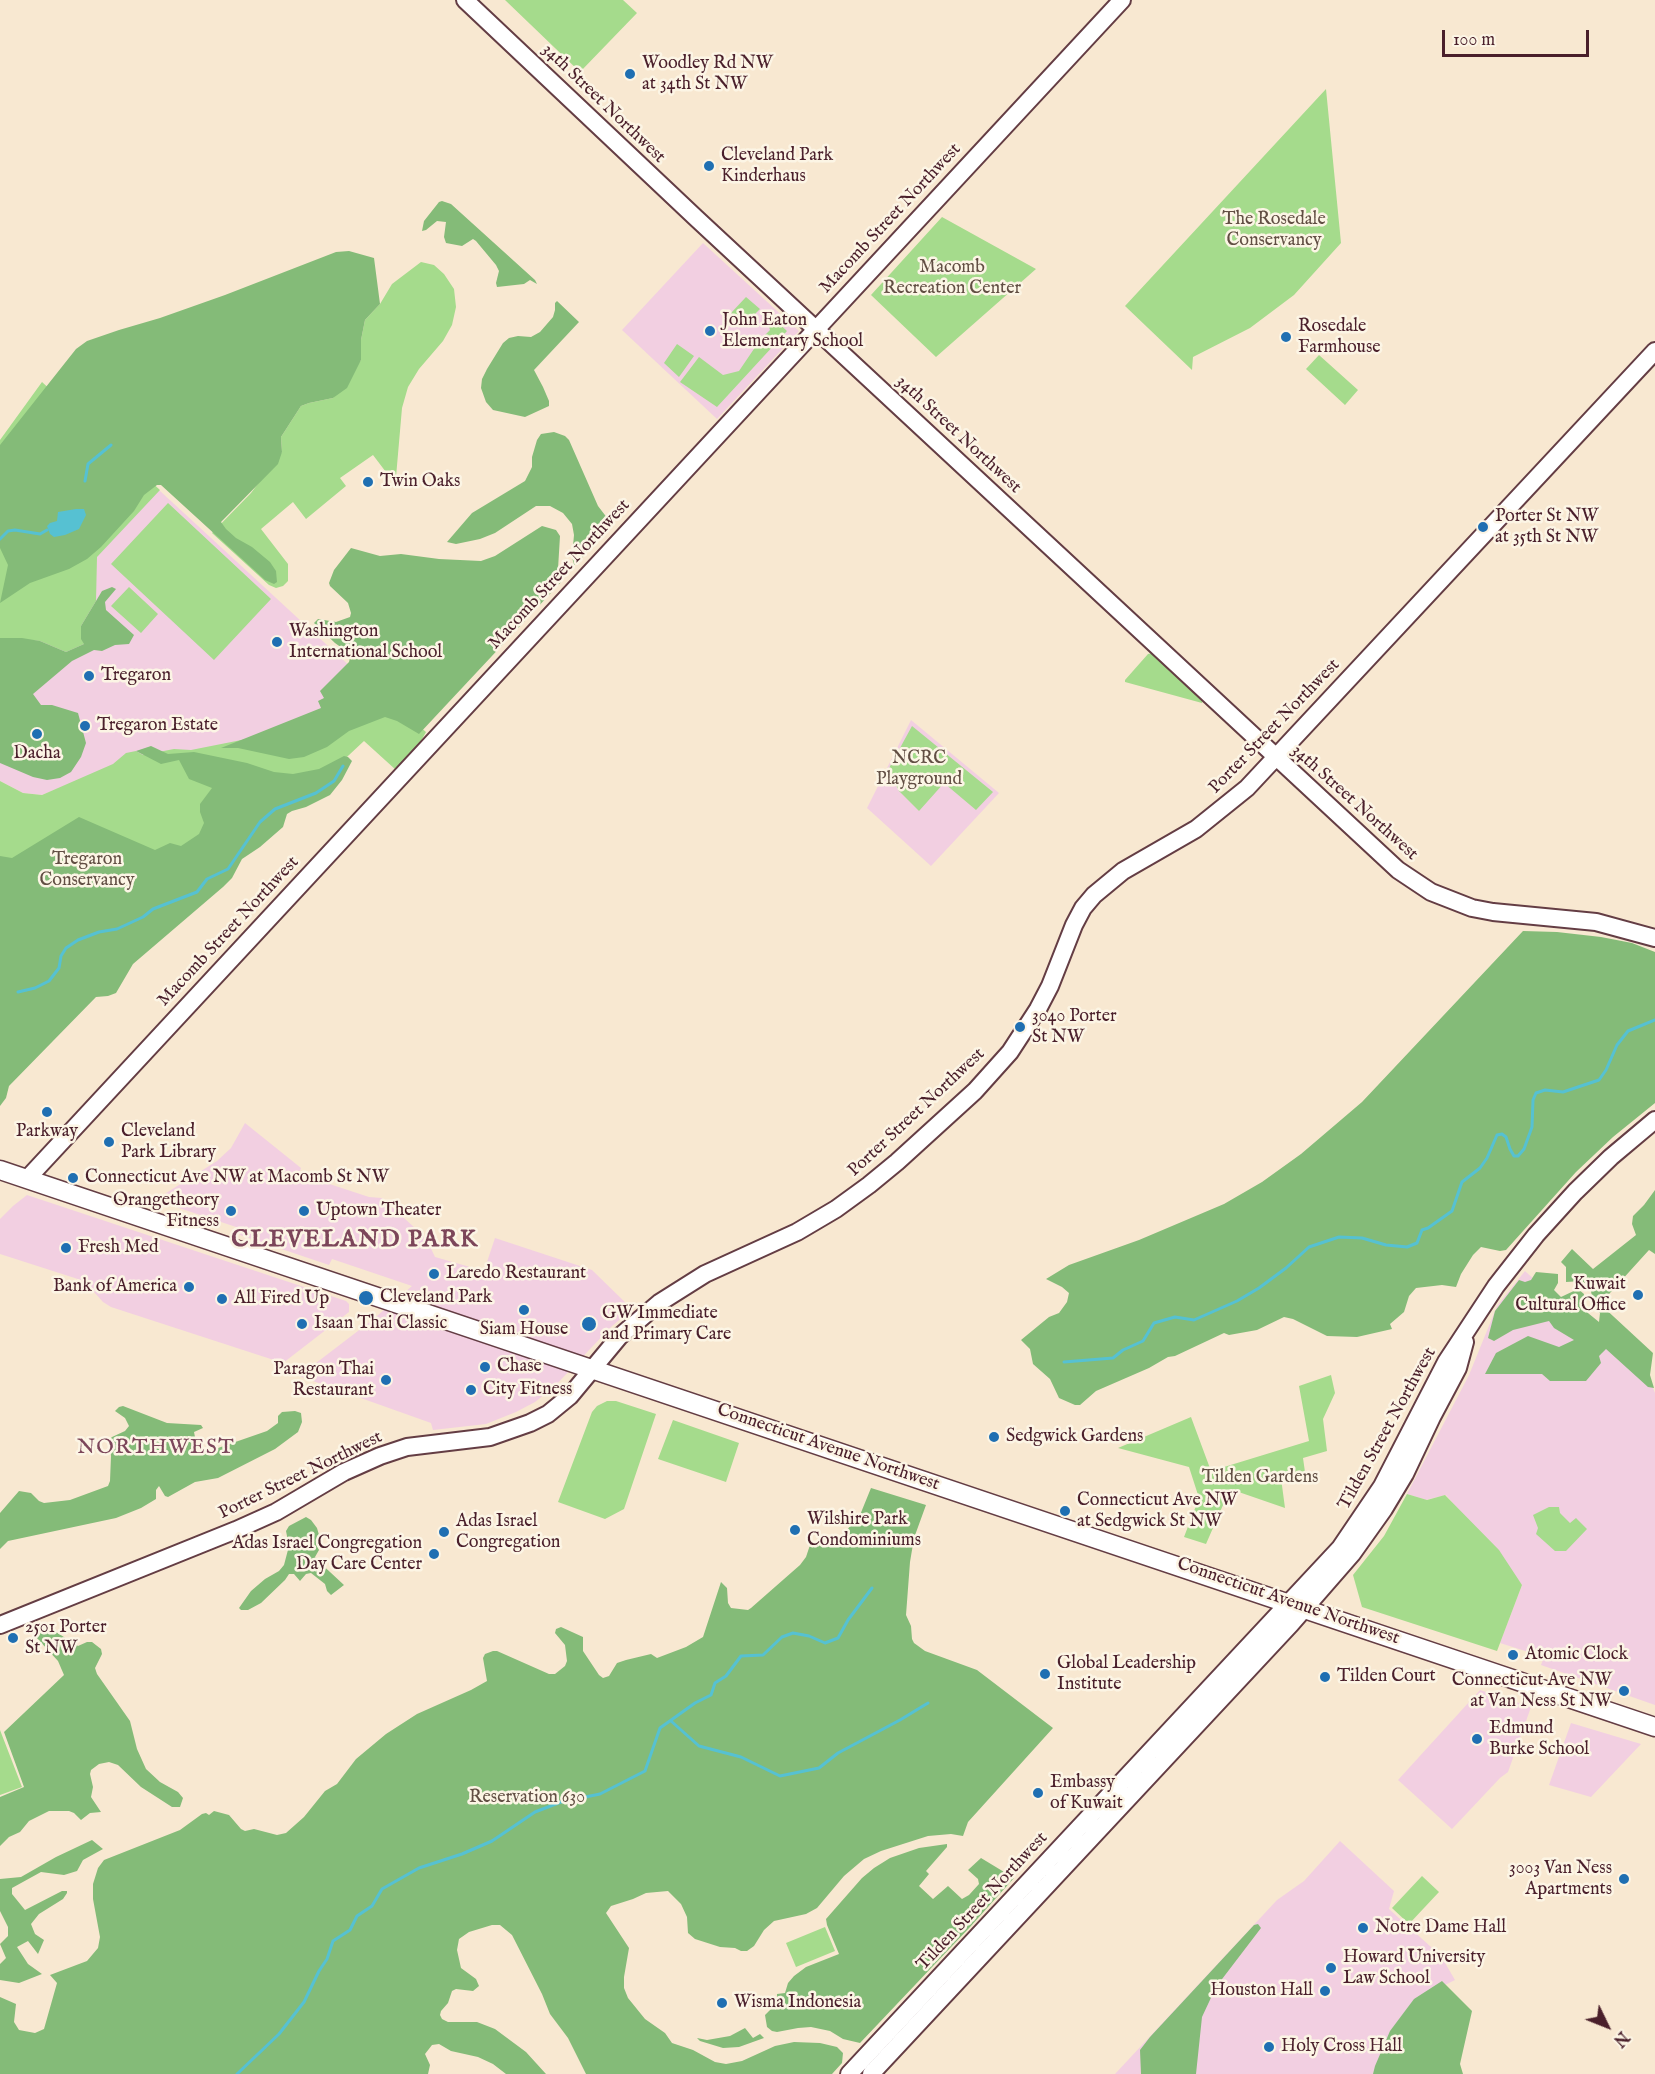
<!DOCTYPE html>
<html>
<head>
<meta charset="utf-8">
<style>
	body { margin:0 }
	#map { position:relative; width:1655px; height:2074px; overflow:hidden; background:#f8e8d1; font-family:"IM FELL English",serif }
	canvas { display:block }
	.north { position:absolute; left:1577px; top:1996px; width:60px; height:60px; -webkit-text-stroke:4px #fcf5e5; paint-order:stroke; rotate:133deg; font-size:16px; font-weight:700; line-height:24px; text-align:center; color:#4a1f2b }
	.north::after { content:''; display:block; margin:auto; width:21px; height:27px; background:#4a1f2b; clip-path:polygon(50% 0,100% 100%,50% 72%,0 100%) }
	.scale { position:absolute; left:1442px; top:30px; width:147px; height:27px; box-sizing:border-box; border:3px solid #4a1f2b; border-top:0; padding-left:8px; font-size:18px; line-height:21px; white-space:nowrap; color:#4a1f2b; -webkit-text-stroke:4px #fcf5e5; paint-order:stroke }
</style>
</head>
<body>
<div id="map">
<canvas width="1655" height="2074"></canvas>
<div class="north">N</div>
<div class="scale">100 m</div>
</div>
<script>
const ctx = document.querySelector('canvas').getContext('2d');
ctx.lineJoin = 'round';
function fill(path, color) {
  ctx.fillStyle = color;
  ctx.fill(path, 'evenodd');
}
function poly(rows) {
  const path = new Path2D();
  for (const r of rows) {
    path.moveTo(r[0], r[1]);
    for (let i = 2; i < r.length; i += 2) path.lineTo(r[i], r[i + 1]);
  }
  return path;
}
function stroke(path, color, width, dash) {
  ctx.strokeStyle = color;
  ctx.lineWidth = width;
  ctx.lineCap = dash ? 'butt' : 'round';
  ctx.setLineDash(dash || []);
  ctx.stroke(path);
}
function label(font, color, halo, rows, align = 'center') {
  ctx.font = font + ' "IM FELL English",serif';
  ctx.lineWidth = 5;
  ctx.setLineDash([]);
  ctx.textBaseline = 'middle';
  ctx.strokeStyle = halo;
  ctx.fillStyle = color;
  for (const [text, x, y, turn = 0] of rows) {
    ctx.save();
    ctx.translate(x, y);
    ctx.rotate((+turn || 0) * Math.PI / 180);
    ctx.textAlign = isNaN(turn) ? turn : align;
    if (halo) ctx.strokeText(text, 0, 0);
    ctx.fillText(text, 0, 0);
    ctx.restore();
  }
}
fill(poly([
	[703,243,799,331,717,419,622,330],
	[159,490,366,681,327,723,108,768,42,795,23,793,0,781,0,589],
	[911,720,999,793,931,866,867,808],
	[245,1123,301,1168,299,1174,369,1197,382,1198,426,1238,435,1257,484,1271,495,1238,592,1270,632,1309,611,1327,554,1387,535,1402,516,1412,486,1424,433,1430,431,1423,299,1376,371,1321,412,1286,332,1259,329,1265,240,1235,242,1229,155,1200,217,1161,231,1148],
	[27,1195,346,1301,349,1304,349,1312,283,1363,111,1307,103,1302,84,1281,0,1254,0,1219,13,1206],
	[1525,1271,1642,1378,1650,1380,1655,1393,1655,1705,1541,1665,1544,1657,1500,1643,1522,1585,1446,1495,1426,1500,1407,1494,1469,1375,1497,1306],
	[1480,1690,1531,1707,1508,1772,1500,1778,1452,1829,1398,1780],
	[1571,1723,1641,1744,1591,1797,1549,1785],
	[1340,1841,1394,1891,1389,1909,1441,1956,1455,1980,1437,1989,1381,2056,1373,2074,1115,2074,1277,1900,1304,1881]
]), '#f2cfe1');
fill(poly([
	[505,0,623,0,637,13,580,72],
	[1326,89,1341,243,1294,295,1250,328,1193,357,1192,370,1125,306],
	[942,217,1036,269,936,357,871,295],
	[421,262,434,265,444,274,454,289,456,307,452,325,443,341,419,369,408,387,402,408,396,477,392,480,373,455,340,478,346,486,306,519,293,502,261,529,288,564,288,581,283,586,276,588,269,585,212,533,251,493,282,452,281,437,301,406,309,403,333,398,361,360,361,340,365,320,380,304,392,284],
	[746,297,760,309,744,325,731,313],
	[775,320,787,331,717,407,680,382,699,357,723,375,739,371,760,340,770,330,768,323],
	[677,344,694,356,679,377,664,363],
	[1319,355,1358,390,1345,405,1306,369],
	[42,382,160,490,97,557,96,601,81,626,84,644,66,652,40,641,0,638,0,440],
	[168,503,271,599,214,660,111,564],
	[129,587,158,614,141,633,111,606],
	[1152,653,1203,699,1202,703,1125,682,1125,680,1148,654],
	[366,681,426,732,416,750,396,770,364,741,259,839,20,1008,0,968,0,781,23,793,42,795,113,764,126,753,136,751,143,755,174,749,191,750,327,723],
	[912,726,993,792,976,810,944,783,919,811,899,791,888,770],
	[1331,1375,1335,1393,1323,1419,1327,1451,1303,1458,1305,1472,1281,1478,1285,1508,1230,1489,1206,1544,1184,1537,1199,1498,1189,1467,1118,1448,1191,1417,1211,1471,1309,1441,1299,1386],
	[607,1401,616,1401,656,1414,624,1509,605,1519,558,1502,592,1412,597,1406],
	[673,1420,739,1443,726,1482,658,1459],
	[1407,1494,1427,1500,1445,1495,1499,1550,1522,1585,1497,1651,1362,1607,1353,1575,1384,1536],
	[1549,1507,1559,1507,1560,1513,1570,1523,1576,1518,1587,1529,1566,1551,1555,1551,1536,1534,1538,1528,1533,1515],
	[0,1730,22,1787,0,1795],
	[1422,1876,1439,1892,1409,1924,1392,1908],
	[825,1927,835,1951,796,1967,786,1943]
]), '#a5db8c');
fill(poly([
	[442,201,451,204,535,280,537,284,530,280,524,284,497,287,496,283,499,271,496,265,476,241,473,239,462,246,446,243,444,237,446,222,437,221,426,230,422,231,424,221,439,202],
	[349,251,374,258,380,304,365,320,361,340,361,360,347,388,333,398,309,403,301,406,281,437,282,452,278,464,221,522,226,529,236,538,252,547,270,562,276,571,277,582,274,584,265,580,161,485,157,485,144,495,134,511,101,547,87,559,69,569,30,583,0,603,8,565,0,548,0,445,76,349,87,341,119,330,160,318,225,295,336,252],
	[557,301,579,322,534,370,543,387,549,401,549,406,525,417,493,410,486,402,481,388,482,379,487,369,503,343,509,338,518,336,531,337,540,332,553,317,555,310,555,303],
	[554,432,565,436,569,440,598,506,611,523,608,530,577,563,574,565,572,557,574,535,572,524,563,513,550,506,536,506,495,533,480,539,456,544,447,542,472,513,525,481,532,467,532,457,537,440,541,434],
	[542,526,556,530,560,536,558,569,563,580,419,734,397,721,385,717,349,731,327,747,304,757,289,759,238,748,221,748,321,708,318,701,324,698,320,691,349,662,350,658,349,653,335,643,314,623,318,619,336,622,350,617,351,613,348,603,330,586,329,583,334,570,351,548,380,556,401,554,439,559,481,561,495,556],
	[112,587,116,589,105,602,106,610,134,635,129,644,115,645,102,651,94,650,72,661,33,694,41,705,52,705,78,713,86,743,81,757,71,772,60,778,47,780,33,777,0,763,0,638,22,638,40,641,66,652,84,644,81,639,81,626,102,591],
	[151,746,168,754,194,752,247,763,274,772,293,774,319,769,344,756,348,757,352,761,342,780,330,795,306,807,292,811,287,814,283,827,260,847,242,859,232,878,223,887,133,964,116,993,108,996,96,997,9,1086,6,1098,0,1106,0,856,12,858,79,817,155,850,170,843,181,846,199,834,204,823,200,812,200,804,212,788,189,779,179,760,161,764,136,751],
	[1523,931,1557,932,1601,937,1632,943,1655,952,1655,1103,1613,1137,1576,1172,1506,1250,1500,1251,1481,1247,1473,1255,1461,1274,1456,1287,1442,1285,1416,1288,1409,1296,1404,1312,1390,1324,1392,1329,1357,1337,1327,1336,1293,1319,1284,1317,1257,1330,1229,1335,1224,1333,1175,1356,1168,1357,1149,1368,1096,1391,1080,1405,1075,1405,1059,1398,1050,1379,1033,1364,1030,1349,1021,1340,1049,1317,1059,1313,1067,1302,1069,1293,1062,1287,1046,1279,1069,1265,1139,1240,1224,1204,1262,1182,1301,1154,1362,1102],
	[1655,1190,1655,1254,1649,1250,1600,1304,1653,1353,1650,1375,1654,1388,1648,1387,1606,1349,1599,1356,1601,1363,1586,1381,1550,1381,1542,1374,1485,1374,1496,1353,1528,1336,1559,1347,1574,1340,1554,1328,1549,1321,1513,1330,1494,1341,1488,1338,1495,1311,1519,1280,1525,1282,1531,1280,1536,1272,1558,1274,1558,1283,1554,1290,1561,1297,1578,1289,1584,1294,1583,1309,1599,1322,1600,1313,1591,1305,1592,1296,1590,1287,1582,1281,1566,1282,1566,1267,1561,1262,1572,1249,1593,1269,1636,1235,1632,1224,1633,1216,1644,1205],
	[123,1406,167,1423,201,1425,203,1428,194,1432,196,1442,199,1447,209,1448,218,1448,267,1431,278,1423,278,1416,282,1412,295,1411,301,1413,302,1422,298,1432,275,1449,218,1478,195,1482,168,1497,165,1496,159,1486,156,1490,156,1499,141,1508,116,1518,8,1541,0,1549,0,1513,19,1491,31,1493,39,1501,44,1503,70,1500,108,1486,110,1481,111,1456,109,1440,112,1437,125,1431,129,1426,125,1418,115,1411,119,1407],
	[871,1488,926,1505,914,1538,910,1562,906,1615,911,1626,912,1639,914,1643,925,1651,977,1670,1053,1728,968,1822,963,1836,951,1834,928,1836,881,1851,864,1859,844,1876,817,1908,806,1914,774,1921,764,1930,754,1946,747,1951,741,1951,735,1948,720,1947,695,1939,688,1933,687,1917,681,1904,668,1891,646,1893,633,1899,611,1906,606,1913,629,1948,624,1977,624,1988,628,1998,645,2019,665,2033,672,2043,693,2050,715,2062,726,2064,742,2061,775,2046,794,2042,820,2043,837,2047,843,2053,842,2063,832,2074,586,2074,568,2038,550,2014,542,1994,512,1935,500,1925,492,1925,469,1932,459,1939,457,1950,461,1968,476,1979,479,1986,473,1991,456,1989,452,1991,448,2003,441,2011,440,2015,442,2019,448,2022,477,2022,495,2029,526,2052,546,2074,506,2074,493,2064,478,2057,451,2051,439,2044,432,2045,425,2054,430,2065,428,2074,0,2074,0,1997,16,2004,14,2022,19,2030,35,2033,44,2029,57,1983,50,1975,87,1961,98,1948,100,1937,93,1899,93,1884,98,1868,104,1860,180,1830,202,1814,206,1813,209,1815,214,1811,229,1815,241,1829,245,1831,254,1829,277,1835,286,1833,304,1817,325,1791,337,1784,356,1759,386,1734,417,1714,471,1690,487,1681,483,1658,485,1654,493,1651,497,1651,549,1674,555,1674,565,1666,567,1661,565,1645,555,1633,556,1629,561,1627,583,1637,583,1651,599,1675,603,1678,609,1676,617,1663,626,1660,651,1654,657,1658,686,1647,703,1637,721,1582,727,1588,728,1603,731,1608,748,1610,751,1608,800,1565,806,1557,811,1542,827,1546,845,1532,860,1515],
	[306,1517,311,1520,317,1528,319,1535,316,1544,319,1550,315,1557,316,1559,344,1585,331,1595,327,1591,325,1584,311,1573,306,1574,300,1581,294,1574,289,1574,285,1580,261,1603,248,1610,241,1610,239,1608,251,1591,265,1579,279,1571,284,1565,289,1546,286,1531,289,1526],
	[42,1629,56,1632,78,1646,87,1642,92,1642,101,1649,102,1654,95,1668,97,1674,130,1721,137,1749,146,1769,160,1782,178,1792,183,1798,180,1807,172,1807,141,1787,118,1765,109,1762,99,1764,91,1770,90,1774,93,1787,91,1797,101,1812,90,1813,81,1820,74,1813,69,1811,49,1811,29,1821,20,1832,9,1837,0,1846,0,1797,24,1787,4,1732,64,1675,58,1661,36,1637],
	[92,1840,103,1849,83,1860,77,1871,64,1875,41,1872,12,1888,12,1894,25,1910,62,1891,67,1891,67,1893,63,1899,39,1914,31,1924,35,1934,44,1940,38,1954,28,1941,17,1947,28,1964,42,1974,19,1983,0,1980,0,1964,6,1958,0,1944,8,1936,8,1927,0,1911,0,1879,21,1877,56,1857],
	[947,1844,947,1847,926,1871,929,1874,919,1886,933,1899,948,1886,962,1899,969,1895,979,1884,978,1879,968,1870,981,1858,1014,1878,970,1927,860,2043,843,2039,830,2031,811,2027,798,2028,777,2032,772,2031,767,2027,765,2015,771,2009,779,2009,781,2007,777,2001,777,1994,785,1993,788,1983,794,1976,806,1967,839,1954,827,1925,826,1919,862,1878,874,1868,890,1858,919,1848],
	[1258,1924,1261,1928,1216,1987,1202,2017,1196,2074,1141,2074,1140,2050,1150,2037,1254,1925],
	[1442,1981,1472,2011,1460,2064,1463,2074,1373,2074,1375,2066,1390,2031,1414,1999],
	[745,2028,753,2038,760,2034,764,2038,739,2047,723,2048,700,2041,697,2038,707,2040,730,2036]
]), '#84bb78');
fill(poly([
	[76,509,84,509,86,515,79,529,65,535,54,537,50,534,47,526,50,523,57,521,58,512]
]), '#56c1d2');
stroke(poly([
	[85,481,88,464,111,445],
	[0,539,8,531,15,530,40,534,47,530],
	[18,992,35,988,49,981,59,968,61,956,66,948,78,940,99,932,117,929,143,917,153,909,197,892,207,879,228,869,260,822,275,809,316,793,334,781,343,766],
	[1064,1362,1113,1358,1123,1350,1143,1341,1154,1323,1175,1317,1194,1320,1237,1301,1259,1288,1286,1268,1309,1247,1339,1237,1362,1238,1386,1245,1407,1247,1417,1243,1422,1230,1428,1228,1452,1211,1462,1182,1480,1168,1487,1158,1497,1135,1502,1134,1506,1137,1510,1149,1514,1156,1518,1156,1524,1149,1532,1127,1533,1100,1536,1093,1545,1090,1563,1092,1599,1080,1606,1070,1617,1045,1628,1031,1655,1020],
	[671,1721,699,1746,741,1757,780,1776,819,1768,838,1753,900,1720,928,1703],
	[237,2074,279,2034,304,2002,319,1971,327,1959,333,1941,350,1930,357,1916,372,1906,382,1889,419,1868,462,1854,492,1841,535,1812,561,1802,600,1794,645,1771,660,1728,695,1703,711,1695,715,1683,726,1676,741,1656,763,1655,782,1637,793,1633,809,1636,825,1643,838,1638,848,1620,872,1588]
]), '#56c1d2', 3);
const secondary = poly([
	[465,0,696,218,1398,870,1431,892,1472,908,1493,912,1596,922,1655,938],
	[27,1179,1122,0],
	[0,1625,236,1530,276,1512,344,1472,380,1456,407,1447,490,1437,530,1423,548,1414,570,1396,619,1337,659,1303,705,1274,797,1232,836,1209,869,1185,897,1162,975,1091,1010,1052,1038,1009,1050,986,1074,925,1083,908,1094,895,1123,871,1196,829,1247,788,1655,351],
	[849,2074,1340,1548,1382,1486,1446,1362,1496,1286,1536,1235,1575,1192,1611,1157,1655,1120],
	[871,2074,1291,1624,1352,1554,1384,1509,1405,1474,1432,1417,1458,1368,1465,1342]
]);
const primary = poly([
	[0,1170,1655,1727]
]);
stroke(secondary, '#643d44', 20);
stroke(primary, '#643d44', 21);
stroke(secondary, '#fff', 16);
stroke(primary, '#fff', 18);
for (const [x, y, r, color] of [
	[630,74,6,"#1f6fb2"],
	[709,166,6,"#1f6fb2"],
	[710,331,6,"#1f6fb2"],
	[1286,337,6,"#1f6fb2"],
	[368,482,6,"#1f6fb2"],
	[1483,527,6,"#1f6fb2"],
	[277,642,6,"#1f6fb2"],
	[89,676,6,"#1f6fb2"],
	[85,726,6,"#1f6fb2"],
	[37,734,6,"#1f6fb2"],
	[1020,1027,6,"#1f6fb2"],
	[47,1112,6,"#1f6fb2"],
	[109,1142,6,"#1f6fb2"],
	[73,1178,6,"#1f6fb2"],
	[231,1211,6,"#1f6fb2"],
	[304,1211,6,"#1f6fb2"],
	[66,1248,6,"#1f6fb2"],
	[434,1274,6,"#1f6fb2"],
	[189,1287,6,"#1f6fb2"],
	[1638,1295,6,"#1f6fb2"],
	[366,1298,8,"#1f6fb2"],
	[222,1299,6,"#1f6fb2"],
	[524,1310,6,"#1f6fb2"],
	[302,1324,6,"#1f6fb2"],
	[589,1324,8,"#1f6fb2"],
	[485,1367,6,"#1f6fb2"],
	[386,1380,6,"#1f6fb2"],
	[471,1390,6,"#1f6fb2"],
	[994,1437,6,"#1f6fb2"],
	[1065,1511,6,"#1f6fb2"],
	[795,1530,6,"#1f6fb2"],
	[444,1532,6,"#1f6fb2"],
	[434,1554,6,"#1f6fb2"],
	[13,1638,6,"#1f6fb2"],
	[1513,1655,6,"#1f6fb2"],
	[1045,1674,6,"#1f6fb2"],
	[1325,1677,6,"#1f6fb2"],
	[1624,1691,6,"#1f6fb2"],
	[1477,1739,6,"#1f6fb2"],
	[1038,1793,6,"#1f6fb2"],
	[1624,1879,6,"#1f6fb2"],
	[1363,1928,6,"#1f6fb2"],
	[1331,1968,6,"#1f6fb2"],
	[1325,1991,6,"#1f6fb2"],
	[722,2003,6,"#1f6fb2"],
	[1269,2047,6,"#1f6fb2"]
]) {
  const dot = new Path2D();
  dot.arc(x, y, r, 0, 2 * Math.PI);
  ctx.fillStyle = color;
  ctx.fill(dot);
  stroke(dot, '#fcf5e5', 2);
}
label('18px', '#4a1f2b', '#fcf5e5', [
	["Woodley Rd NW",642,64],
	["at 34th St NW",642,85],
	["Cleveland Park",721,156],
	["Kinderhaus",721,177],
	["John Eaton",722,321],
	["Elementary School",722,342],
	["Rosedale",1298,327],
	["Farmhouse",1298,348],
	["Twin Oaks",380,482],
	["Porter St NW",1495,517],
	["at 35th St NW",1495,538],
	["Washington",289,632],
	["International School",289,653],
	["Tregaron",101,676],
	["Tregaron Estate",97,726],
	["Dacha",37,754,"center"],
	["3040 Porter",1032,1017],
	["St NW",1032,1038],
	["Parkway",47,1132,"center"],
	["Cleveland",121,1132],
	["Park Library",121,1153],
	["Connecticut Ave NW at Macomb St NW",85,1178],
	["Orangetheory",219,1201,"right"],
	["Fitness",219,1222,"right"],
	["Uptown Theater",316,1211],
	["Fresh Med",78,1248],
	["Laredo Restaurant",446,1274],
	["Kuwait",1626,1285,"right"],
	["Cultural Office",1626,1306,"right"],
	["Bank of America",177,1287,"right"],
	["Cleveland Park",380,1298],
	["All Fired Up",234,1299],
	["GW Immediate",602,1314],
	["and Primary Care",602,1335],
	["Isaan Thai Classic",314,1324],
	["Siam House",524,1330,"center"],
	["Chase",497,1367],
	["Paragon Thai",374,1370,"right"],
	["Restaurant",374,1391,"right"],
	["City Fitness",483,1390],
	["Sedgwick Gardens",1006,1437],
	["Connecticut Ave NW",1077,1501],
	["at Sedgwick St NW",1077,1522],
	["Wilshire Park",807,1520],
	["Condominiums",807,1541],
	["Adas Israel",456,1522],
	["Congregation",456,1543],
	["Adas Israel Congregation",422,1544,"right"],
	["Day Care Center",422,1565,"right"],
	["2501 Porter",25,1628],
	["St NW",25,1649],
	["Atomic Clock",1525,1655],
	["Global Leadership",1057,1664],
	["Institute",1057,1685],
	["Tilden Court",1337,1677],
	["Connecticut Ave NW",1612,1681,"right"],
	["at Van Ness St NW",1612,1702,"right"],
	["Edmund",1489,1729],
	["Burke School",1489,1750],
	["Embassy",1050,1783],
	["of Kuwait",1050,1804],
	["3003 Van Ness",1612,1869,"right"],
	["Apartments",1612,1890,"right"],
	["Notre Dame Hall",1375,1928],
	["Howard University",1343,1958],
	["Law School",1343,1979],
	["Houston Hall",1313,1991,"right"],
	["Wisma Indonesia",734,2003],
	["Holy Cross Hall",1281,2047]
], 'left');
label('18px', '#4a1f2b', '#fcf5e5', [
	["34th Street Northwest",603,104,44],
	["Macomb Street Northwest",891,219,-47],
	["34th Street Northwest",958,435,43],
	["Macomb Street Northwest",560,575,-47],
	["Porter Street Northwest",1275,727,-46],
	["34th Street Northwest",1354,803,42],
	["Macomb Street Northwest",229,932,-47],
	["Porter Street Northwest",917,1113,-43],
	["Tilden Street Northwest",1388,1429,-61],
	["Connecticut Avenue Northwest",828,1448,19],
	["Porter Street Northwest",301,1476,-26],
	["Connecticut Avenue Northwest",1288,1602,19],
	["Tilden Street Northwest",983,1902,-47]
]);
label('18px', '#614e43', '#fcf5e5', [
	["The Rosedale",1274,220],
	["Conservancy",1274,241],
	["Macomb",952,268],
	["Recreation Center",952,289],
	["NCRC",919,759],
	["Playground",919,780],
	["Tregaron",87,860],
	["Conservancy",87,881],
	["Tilden Gardens",1260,1478],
	["Reservation 630",527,1798]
]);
ctx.letterSpacing = '1.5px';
label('21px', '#7c465a', '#fcf5e5', [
	["NORTHWEST",156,1449]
]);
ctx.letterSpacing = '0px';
ctx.letterSpacing = '1.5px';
label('bold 24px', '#7c465a', '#fcf5e5', [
	["CLEVELAND PARK",355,1241]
]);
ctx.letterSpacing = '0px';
</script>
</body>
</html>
